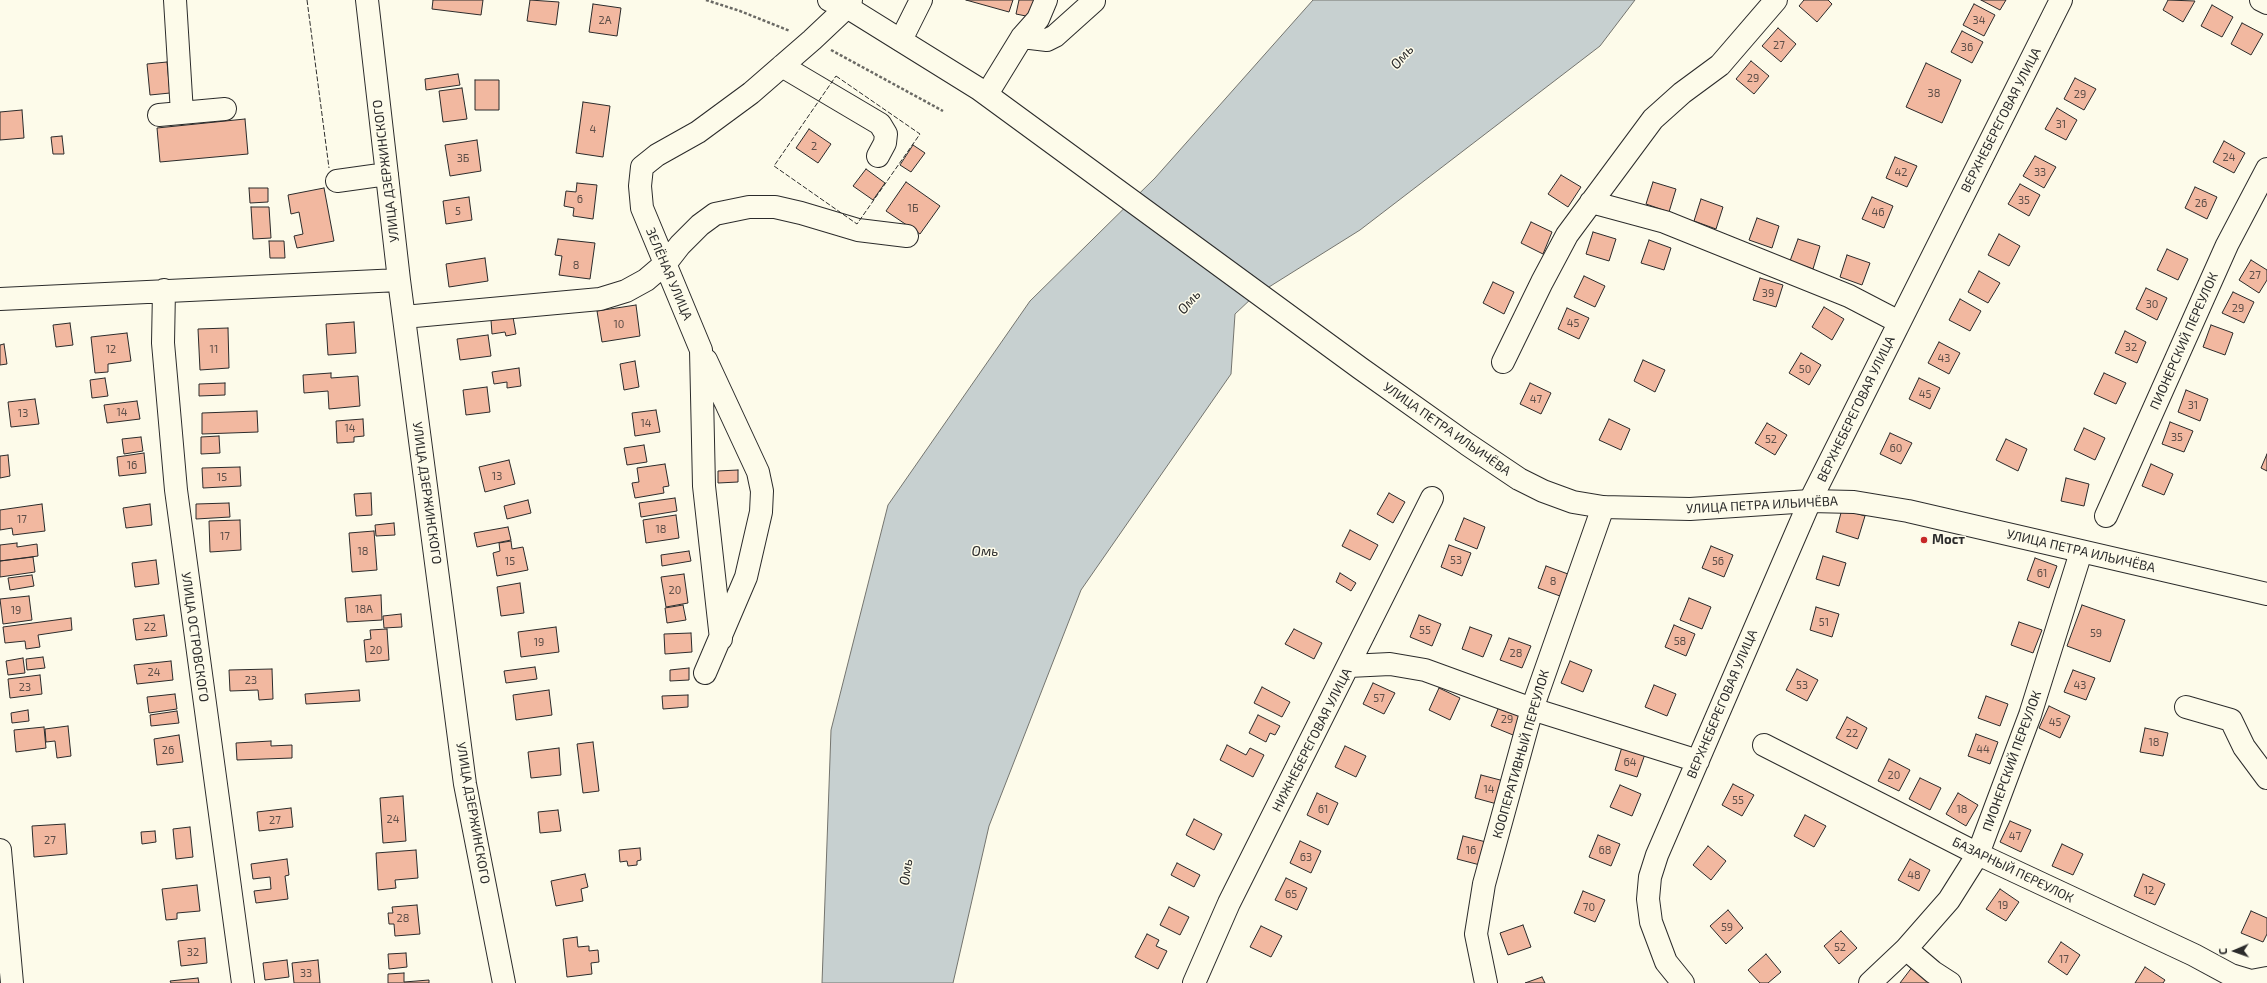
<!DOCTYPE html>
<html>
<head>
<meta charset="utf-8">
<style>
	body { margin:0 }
	#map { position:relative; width:2267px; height:983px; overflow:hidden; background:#fdfbea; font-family:"Exo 2",sans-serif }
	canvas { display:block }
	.north { position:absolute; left:2215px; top:931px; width:40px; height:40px; -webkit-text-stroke:3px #fdfbea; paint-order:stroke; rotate:268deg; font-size:11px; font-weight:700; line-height:16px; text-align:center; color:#2b2b2b }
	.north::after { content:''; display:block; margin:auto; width:14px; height:18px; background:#2b2b2b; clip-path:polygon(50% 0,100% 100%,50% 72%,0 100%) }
</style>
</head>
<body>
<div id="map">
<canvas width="2267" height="983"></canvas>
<div class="north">С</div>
</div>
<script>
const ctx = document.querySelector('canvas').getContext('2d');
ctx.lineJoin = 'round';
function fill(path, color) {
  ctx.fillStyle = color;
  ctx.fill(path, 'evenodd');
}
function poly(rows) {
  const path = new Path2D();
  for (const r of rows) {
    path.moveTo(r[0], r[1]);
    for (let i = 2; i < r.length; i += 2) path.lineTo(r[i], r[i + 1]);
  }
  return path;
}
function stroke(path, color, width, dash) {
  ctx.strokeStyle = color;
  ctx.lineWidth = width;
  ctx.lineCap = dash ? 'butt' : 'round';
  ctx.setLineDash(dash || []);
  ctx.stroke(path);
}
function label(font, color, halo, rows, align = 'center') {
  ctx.font = font + ' "Exo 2",sans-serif';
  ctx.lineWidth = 3;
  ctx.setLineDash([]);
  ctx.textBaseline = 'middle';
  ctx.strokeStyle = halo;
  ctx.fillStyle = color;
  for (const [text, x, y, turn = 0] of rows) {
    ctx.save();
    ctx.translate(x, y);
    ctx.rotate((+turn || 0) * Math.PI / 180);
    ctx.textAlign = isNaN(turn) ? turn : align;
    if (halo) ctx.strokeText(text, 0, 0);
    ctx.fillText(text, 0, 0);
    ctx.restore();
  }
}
const water = poly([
	[1313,0,1635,0,1600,46,1360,230,1253,297,1235,314,1231,374,1081,590,989,826,953,983,822,983,831,730,888,505,1030,301,1155,178,1313,0]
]);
fill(water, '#c7d0d0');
stroke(water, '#74746e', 1);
const building = poly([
	[433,0,483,0,481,15,432,9,433,0],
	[530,0,559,2,556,25,527,21,530,0],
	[966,0,1013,0,1009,12,966,0],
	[1019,0,1035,0,1031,17,1016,14,1019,0],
	[1804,0,1828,0,1832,4,1817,22,1799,6,1804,0],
	[1981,0,2006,0,2000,10,1981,0],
	[2168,0,2195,1,2183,22,2163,10,2168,0],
	[593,4,621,8,617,36,589,32,593,4],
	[1974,4,1995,15,1984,36,1963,25,1974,4],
	[2212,5,2233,17,2222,37,2201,26,2212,5],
	[2242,23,2263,34,2251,55,2231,44,2242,23],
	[1778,28,1796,44,1781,62,1762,46,1778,28],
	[1962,31,1983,42,1972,63,1951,52,1962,31],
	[1751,61,1769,76,1754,94,1736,79,1751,61],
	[167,62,170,93,150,95,147,64,167,62],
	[1926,63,1961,80,1942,123,1906,107,1926,63],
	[458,74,460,85,426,90,425,79,458,74],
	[2075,78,2096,89,2084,110,2064,99,2075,78],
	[475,80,499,80,499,110,475,110,475,80],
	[462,88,467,119,443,122,439,91,462,88],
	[583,102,610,106,603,157,576,153,583,102],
	[2057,108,2077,120,2066,140,2045,129,2057,108],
	[22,110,24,138,0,140,0,112,22,110],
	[245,119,248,154,160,162,157,128,245,119],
	[809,129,831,144,818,163,796,148,809,129],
	[62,136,64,154,53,154,51,137,62,136],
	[477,140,481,171,450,176,445,145,477,140],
	[2224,141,2245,153,2234,173,2213,162,2224,141],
	[913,145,925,153,911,172,900,165,913,145],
	[2035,156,2056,167,2044,188,2023,176,2035,156],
	[1895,157,1917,166,1907,187,1886,178,1895,157],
	[866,169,885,183,873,200,853,186,866,169],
	[1561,175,1581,187,1568,207,1548,194,1561,175],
	[906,182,940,206,920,234,886,211,906,182],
	[1653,182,1676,189,1669,212,1646,204,1653,182],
	[577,183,597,185,593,219,573,216,574,208,564,206,566,191,576,192,577,183],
	[2020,184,2040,195,2029,216,2008,204,2020,184],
	[2195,187,2217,197,2207,219,2185,208,2195,187],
	[249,188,268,188,268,202,250,203,249,188],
	[324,188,334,241,297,248,294,236,303,234,299,212,291,214,288,195,324,188],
	[469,197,472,220,446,224,443,201,469,197],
	[1872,197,1893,206,1884,228,1862,219,1872,197],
	[1701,199,1723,207,1716,229,1694,221,1701,199],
	[251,207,269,207,271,238,253,239,251,207],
	[1757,218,1779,226,1772,248,1749,240,1757,218],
	[1531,222,1552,232,1543,254,1521,243,1531,222],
	[1593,232,1616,239,1609,261,1586,254,1593,232],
	[1999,234,2020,246,2009,266,1988,255,1999,234],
	[558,239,595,243,590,279,559,275,562,256,555,255,558,239],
	[1798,239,1820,246,1813,269,1790,261,1798,239],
	[1649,240,1671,248,1664,270,1641,263,1649,240],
	[269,241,284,241,285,258,270,258,269,241],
	[2167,249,2188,259,2178,280,2157,270,2167,249],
	[1847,255,1870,263,1862,285,1840,277,1847,255],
	[485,258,488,281,449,287,446,264,485,258],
	[2251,260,2267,270,2267,280,2259,293,2239,280,2251,260],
	[1979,271,2000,283,1988,303,1968,292,1979,271],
	[1584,276,1605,286,1595,307,1574,297,1584,276],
	[1760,278,1783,285,1776,307,1753,300,1760,278],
	[1493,282,1514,292,1504,314,1483,303,1493,282],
	[2146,288,2167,298,2157,320,2136,309,2146,288],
	[2233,292,2254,302,2244,323,2222,313,2233,292],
	[1960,299,1981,311,1970,331,1949,320,1960,299],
	[636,305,640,336,602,342,597,311,636,305],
	[1824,307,1844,319,1832,340,1812,327,1824,307],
	[1567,308,1589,318,1579,339,1558,329,1567,308],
	[513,317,516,334,506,336,505,332,492,334,491,320,513,317],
	[354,322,356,353,328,355,326,324,354,322],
	[70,323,73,345,56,347,53,325,70,323],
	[2211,325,2233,333,2225,355,2203,347,2211,325],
	[228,328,229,368,200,370,198,329,228,328],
	[2125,331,2146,342,2137,363,2115,353,2125,331],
	[127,333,131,361,108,364,108,372,95,373,91,337,127,333],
	[488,335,491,356,460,360,457,339,488,335],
	[1939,342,1960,353,1949,374,1928,363,1939,342],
	[4,344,7,364,0,365,0,345,4,344],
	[1801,353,1821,365,1809,385,1789,373,1801,353],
	[1643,360,1665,370,1655,392,1634,381,1643,360],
	[635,361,639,387,624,390,620,364,635,361],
	[519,368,521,386,507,388,507,382,494,384,492,372,519,368],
	[331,373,331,378,358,376,360,406,329,409,328,391,304,393,303,375,331,373],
	[2104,373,2126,383,2116,404,2094,394,2104,373],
	[105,378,108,396,92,398,90,380,105,378],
	[1919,378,1940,388,1930,409,1909,399,1919,378],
	[225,383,225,395,199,396,199,384,225,383],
	[1530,383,1551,393,1541,414,1520,404,1530,383],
	[487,387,490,412,466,415,463,390,487,387],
	[2186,390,2208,399,2200,421,2178,412,2186,390],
	[35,399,39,424,11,427,8,402,35,399],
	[137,401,140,419,107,423,104,405,137,401],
	[656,410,660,432,635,436,632,413,656,410],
	[257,411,258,432,202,434,202,413,257,411],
	[363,419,364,436,354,437,354,442,337,443,336,421,363,419],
	[1609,419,1630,429,1621,450,1599,440,1609,419],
	[2170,422,2193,431,2184,452,2162,444,2170,422],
	[1767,423,1787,435,1775,455,1755,443,1767,423],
	[2084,428,2105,438,2095,460,2074,450,2084,428],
	[1890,433,1912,443,1901,464,1880,454,1890,433],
	[219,436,220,453,201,454,201,437,219,436],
	[141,437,143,451,124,454,122,439,141,437],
	[2006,439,2027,449,2018,471,1996,460,2006,439],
	[644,445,647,462,627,465,624,448,644,445],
	[144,453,146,473,119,476,117,457,144,453],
	[2267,454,2267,471,2261,468,2267,454],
	[8,455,10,476,0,478,0,456,8,455],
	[509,460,515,484,485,492,479,467,509,460],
	[665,464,669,486,663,487,664,493,635,498,632,483,639,482,637,468,665,464],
	[2151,464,2173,474,2164,495,2142,486,2151,464],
	[240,467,241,486,203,488,202,468,240,467],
	[738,470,738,482,718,483,718,471,738,470],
	[2066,478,2089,484,2084,506,2061,501,2066,478],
	[371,493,372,515,356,516,354,494,371,493],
	[1389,493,1405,502,1393,523,1377,514,1389,493],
	[675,498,677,511,641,517,639,503,675,498],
	[528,500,531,513,507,519,504,506,528,500],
	[229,503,230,517,196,519,196,504,229,503],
	[42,504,45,531,13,535,12,528,0,530,0,510,42,504],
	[150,504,152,525,126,528,123,508,150,504],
	[1842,509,1865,516,1858,539,1836,532,1842,509],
	[676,515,679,538,646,543,643,520,676,515],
	[1464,518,1485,527,1477,549,1455,540,1464,518],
	[240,520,241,550,210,552,209,521,240,520],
	[394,523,395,535,376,536,375,525,394,523],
	[508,527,511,540,477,547,474,533,508,527],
	[1350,530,1378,545,1370,560,1342,546,1350,530],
	[374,531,377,570,352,572,349,533,374,531],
	[511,541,512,549,523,547,528,570,497,576,493,553,500,551,499,543,511,541],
	[17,543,17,547,37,544,38,556,0,561,0,545,17,543],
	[1449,545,1471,553,1462,576,1441,567,1449,545],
	[1711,546,1733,555,1724,577,1702,568,1711,546],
	[689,551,691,561,662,566,661,555,689,551],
	[1823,556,1846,563,1839,586,1816,579,1823,556],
	[33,557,35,572,0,577,0,561,33,557],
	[2035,558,2057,566,2049,588,2027,580,2035,558],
	[156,560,159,584,135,587,132,563,156,560],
	[1546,566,1568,574,1560,596,1538,588,1546,566],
	[1340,573,1356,583,1351,591,1336,582,1340,573],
	[684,574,688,603,666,607,661,577,684,574],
	[32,575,34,586,10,590,8,578,32,575],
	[520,583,524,613,501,616,497,587,520,583],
	[381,595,382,620,347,622,345,598,381,595],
	[29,596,32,620,3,624,0,599,29,596],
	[1689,598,1711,607,1702,629,1680,620,1689,598],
	[683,605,686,620,667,623,665,608,683,605],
	[2082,605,2125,620,2110,662,2067,646,2082,605],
	[1816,607,1839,614,1832,637,1810,630,1816,607],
	[401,614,402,627,384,628,383,616,401,614],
	[164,615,167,636,136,640,133,619,164,615],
	[1419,615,1441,624,1432,646,1410,637,1419,615],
	[71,618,72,630,38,635,40,647,26,649,25,641,5,643,3,627,71,618],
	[2019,622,2042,630,2033,653,2011,645,2019,622],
	[1674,625,1695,634,1686,656,1665,647,1674,625],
	[556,627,559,652,521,657,518,632,556,627],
	[1470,627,1492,635,1483,657,1462,649,1470,627],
	[387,629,389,660,366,662,364,640,371,639,370,630,387,629],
	[1294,629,1322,643,1314,659,1285,644,1294,629],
	[691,633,692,652,665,654,664,634,691,633],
	[1509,638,1531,646,1522,668,1500,660,1509,638],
	[43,657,45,668,27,670,26,659,43,657],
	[23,658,25,673,8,675,6,661,23,658],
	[171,661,173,680,137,684,134,665,171,661],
	[1570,661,1592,670,1583,692,1561,683,1570,661],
	[535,667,537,679,506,683,504,671,535,667],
	[689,668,689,680,670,681,670,670,689,668],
	[272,669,273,699,259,700,258,690,230,691,229,670,272,669],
	[1797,669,1818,680,1807,701,1786,690,1797,669],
	[2073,670,2095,678,2086,700,2064,692,2073,670],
	[40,675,42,694,10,698,8,679,40,675],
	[1373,683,1395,693,1384,714,1363,704,1373,683],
	[1654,685,1676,694,1667,716,1645,707,1654,685],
	[1262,687,1290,702,1282,717,1254,703,1262,687],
	[1439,688,1460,698,1450,720,1429,710,1439,688],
	[359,690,360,701,306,704,305,694,359,690],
	[549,690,552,715,516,720,513,695,549,690],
	[175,694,177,709,149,713,147,697,175,694],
	[688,695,688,707,663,709,662,696,688,695],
	[1986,696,2008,704,2000,726,1978,718,1986,696],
	[1500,704,1522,712,1513,735,1491,726,1500,704],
	[2049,706,2070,716,2060,738,2039,728,2049,706],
	[28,710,29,721,12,723,11,713,28,710],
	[177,711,179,723,151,726,150,715,177,711],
	[1258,715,1280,726,1275,735,1270,733,1266,742,1249,733,1258,715],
	[1847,717,1867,728,1857,749,1836,738,1847,717],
	[68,726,71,756,57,758,55,741,46,742,45,729,68,726],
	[44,727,46,748,16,752,14,730,44,727],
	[2145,728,2168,733,2163,756,2140,752,2145,728],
	[1976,734,1998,742,1990,764,1968,756,1976,734],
	[179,735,183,762,157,765,154,739,179,735],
	[271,741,271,746,292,745,292,758,237,760,236,743,271,741],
	[593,742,599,791,583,793,577,744,593,742],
	[1227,745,1246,755,1250,748,1264,755,1253,777,1220,760,1227,745],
	[1345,746,1366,756,1356,777,1335,767,1345,746],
	[1622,747,1645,754,1637,777,1615,770,1622,747],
	[559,748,561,775,531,778,528,752,559,748],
	[1889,759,1910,770,1899,791,1878,781,1889,759],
	[1481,775,1504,781,1497,804,1475,798,1481,775],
	[1920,778,1941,788,1930,810,1909,799,1920,778],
	[1733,784,1754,795,1742,816,1722,805,1733,784],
	[1620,785,1641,794,1632,816,1610,807,1620,785],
	[1317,793,1338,803,1328,825,1307,815,1317,793],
	[1958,793,1978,805,1966,826,1946,814,1958,793],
	[403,796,406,841,383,843,380,798,403,796],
	[291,808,293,827,259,831,257,812,291,808],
	[558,810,561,831,540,833,538,812,558,810],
	[1805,815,1826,826,1814,847,1794,836,1805,815],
	[1194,819,1222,834,1214,850,1186,835,1194,819],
	[2010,821,2031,830,2021,852,2000,842,2010,821],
	[65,824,67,854,34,857,32,826,65,824],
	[190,827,193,857,176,859,173,829,190,827],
	[155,831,156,842,142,844,141,832,155,831],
	[1598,835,1620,844,1611,866,1589,857,1598,835],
	[1463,836,1486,842,1480,865,1457,859,1463,836],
	[1300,841,1321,851,1311,873,1290,863,1300,841],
	[2062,844,2083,854,2073,875,2052,866,2062,844],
	[1708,846,1726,861,1711,880,1693,865,1708,846],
	[640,848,641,860,637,861,637,865,628,866,627,861,620,862,619,850,640,848],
	[416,850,418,878,395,880,396,888,378,890,376,853,416,850],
	[287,859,289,875,285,876,288,899,256,903,254,891,271,889,270,877,253,879,251,864,287,859],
	[1910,859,1930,870,1919,891,1898,880,1910,859],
	[1177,863,1200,875,1194,887,1171,875,1177,863],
	[585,874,588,887,581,889,583,901,556,906,551,881,585,874],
	[2143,874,2165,884,2155,905,2134,896,2143,874],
	[1286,878,1307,888,1297,910,1275,900,1286,878],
	[197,885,200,911,177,913,177,919,166,920,162,889,197,885],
	[2000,889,2019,902,2006,921,1986,909,2000,889],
	[1583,891,1605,900,1595,922,1574,913,1583,891],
	[417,905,420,934,395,936,394,924,389,924,388,913,393,913,392,907,417,905],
	[1169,907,1189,917,1180,935,1160,925,1169,907],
	[1728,910,1743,928,1726,944,1710,926,1728,910],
	[2251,911,2267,918,2267,934,2263,942,2241,933,2251,911],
	[1523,925,1531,947,1508,955,1500,933,1523,925],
	[1261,926,1282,936,1271,957,1250,947,1261,926],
	[1841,931,1857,948,1839,964,1824,946,1841,931],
	[1147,934,1159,940,1156,946,1167,951,1158,969,1135,957,1147,934],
	[577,937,578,947,589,946,589,951,598,950,599,962,591,963,592,974,567,977,563,939,577,937],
	[205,938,207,963,181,966,178,941,205,938],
	[2061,942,2080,955,2067,975,2048,962,2061,942],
	[406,953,407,967,389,969,388,954,406,953],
	[1766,954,1781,972,1768,983,1760,983,1748,970,1766,954],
	[287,960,289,977,265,980,263,963,287,960],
	[318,960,320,983,294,983,292,963,318,960],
	[1913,966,1930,983,1900,983,1913,966],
	[2145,967,2165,980,2163,983,2135,983,2145,967],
	[404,973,404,982,429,980,429,983,388,983,388,974,404,973],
	[1542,977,1545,983,1525,983,1542,977],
	[198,978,199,983,171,983,170,981,198,978]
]);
fill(building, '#f2b8a0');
stroke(building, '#2b2b2b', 1);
const minor = poly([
	[175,0,182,113],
	[367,0,399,280,465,784,504,983],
	[2261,0,2267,3],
	[1022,37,1047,40,1055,36,1094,1],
	[901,40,921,0],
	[782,66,880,124,886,134,885,143,878,156],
	[987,94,1022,37,1038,19,1046,0],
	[159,115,225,109],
	[337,181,387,174],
	[1591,202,1665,222,1849,296,1899,322],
	[164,290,163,343,176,490,243,983],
	[0,299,399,280],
	[404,317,600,299,626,291,646,280,666,263,680,245,700,225,715,214,749,207,775,207,801,213,858,230,907,236],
	[1503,362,1542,282,1567,235,1653,119,1682,93,1720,65,1776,0],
	[2106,516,2227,245,2267,169],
	[721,639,704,486,701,350,642,208,640,186,642,167,657,155,698,132,751,93,812,40,847,7,851,0],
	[1349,666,1390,664,1425,670,1532,709,1698,761],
	[705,673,746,577,761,512,762,491,758,472,706,360],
	[2186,707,2231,720,2244,747,2267,778],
	[1764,745,1978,854,2194,955,2231,975,2251,981,2267,978],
	[0,850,12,983],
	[1906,949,1933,972,1950,983],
	[1194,983,1229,903,1432,498],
	[1486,983,1476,934,1484,884,1532,709,1603,507],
	[1683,983,1666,962,1651,922,1648,899,1650,877,1657,855,1810,501,2061,0],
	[1870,983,1906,949,1949,900,1978,854,2030,715,2081,552]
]);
const major = poly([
	[829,0,847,7,979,89,1360,368,1467,444,1519,479,1543,491,1573,502,1603,507,1690,509,1810,501,1854,502,1908,511,2267,594]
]);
stroke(minor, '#2b2b2b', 24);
stroke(major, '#2b2b2b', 24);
stroke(poly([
	[706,0,740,11,790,31],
	[831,50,943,111]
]), '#6a6964', 2.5, [3, 2]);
stroke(minor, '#fdfbea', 22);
stroke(major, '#fdfbea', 22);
stroke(poly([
	[307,0,329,168],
	[836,76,920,134,857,224,774,166,836,76]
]), '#2b2b2b', 1, [5, 2]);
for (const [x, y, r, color] of [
	[1924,540,4,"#c62828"]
]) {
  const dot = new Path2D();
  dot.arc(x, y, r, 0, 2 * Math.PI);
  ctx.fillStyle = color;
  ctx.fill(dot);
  stroke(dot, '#fdfbea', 1.5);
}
label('11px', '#5d4e48', null, [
	["2А",605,20],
	["34",1979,20],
	["27",1779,45],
	["36",1967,47],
	["29",1753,78],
	["38",1934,93],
	["29",2080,94],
	["31",2061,124],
	["4",593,129],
	["2",814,146],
	["24",2229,157],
	["3Б",463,158],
	["42",1901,172],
	["33",2040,172],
	["6",580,199],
	["35",2024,200],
	["26",2201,203],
	["1Б",913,208],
	["5",458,211],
	["46",1878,212],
	["8",576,265],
	["27",2255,275],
	["39",1768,293],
	["30",2152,304],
	["29",2238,308],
	["45",1573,323],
	["10",619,324],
	["32",2131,347],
	["12",111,349],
	["11",214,349],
	["43",1944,358],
	["50",1805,369],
	["45",1925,394],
	["47",1536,399],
	["31",2193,405],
	["14",122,412],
	["13",23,413],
	["14",646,423],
	["14",350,428],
	["35",2177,437],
	["52",1771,439],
	["60",1896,448],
	["16",132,465],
	["13",497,476],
	["15",222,477],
	["17",22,519],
	["18",661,529],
	["17",225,536],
	["18",363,551],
	["53",1456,560],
	["15",510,561],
	["56",1718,561],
	["61",2042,573],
	["8",1553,581],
	["20",675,590],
	["18А",364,609],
	["19",16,610],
	["51",1824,622],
	["22",150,627],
	["55",1425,630],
	["59",2096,633],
	["58",1680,641],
	["19",539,642],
	["20",376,650],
	["28",1516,653],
	["24",154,672],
	["23",251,680],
	["53",1802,685],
	["43",2080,685],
	["23",25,687],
	["57",1379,698],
	["29",1507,719],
	["45",2055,722],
	["22",1852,733],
	["18",2154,742],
	["44",1983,749],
	["26",168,750],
	["64",1630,762],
	["20",1894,775],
	["14",1489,789],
	["55",1738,800],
	["61",1323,809],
	["18",1962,809],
	["24",393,819],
	["27",275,820],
	["47",2015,836],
	["27",50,840],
	["16",1471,850],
	["68",1605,850],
	["63",1306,857],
	["48",1914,875],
	["12",2149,890],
	["65",1291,894],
	["19",2003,905],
	["70",1589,907],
	["28",403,918],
	["59",1727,927],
	["52",1840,947],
	["32",193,952],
	["17",2064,959],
	["33",306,973]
]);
label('13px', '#2b2b2b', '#fdfbea', [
	["ВЕРХНЕБЕРЕГОВАЯ УЛИЦА",2001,120,-63],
	["УЛИЦА ДЗЕРЖИНСКОГО",386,171,-97],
	["ЗЕЛЁНАЯ УЛИЦА",669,274,67],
	["ПИОНЕРСКИЙ ПЕРЕУЛОК",2184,341,-66],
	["ВЕРХНЕБЕРЕГОВАЯ УЛИЦА",1856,409,-64],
	["УЛИЦА ПЕТРА ИЛЬИЧЁВА",1447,429,35],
	["УЛИЦА ДЗЕРЖИНСКОГО",427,493,82],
	["УЛИЦА ПЕТРА ИЛЬИЧЁВА",1762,505,-3],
	["УЛИЦА ПЕТРА ИЛЬИЧЁВА",2081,551,13],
	["УЛИЦА ОСТРОВСКОГО",195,637,82],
	["ВЕРХНЕБЕРЕГОВАЯ УЛИЦА",1722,704,-67],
	["НИЖНЕБЕРЕГОВАЯ УЛИЦА",1312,740,-63],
	["КООПЕРАТИВНЫЙ ПЕРЕУЛОК",1521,754,-74],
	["ПИОНЕРСКИЙ ПЕРЕУЛОК",2012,761,-70],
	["УЛИЦА ДЗЕРЖИНСКОГО",473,813,80],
	["БАЗАРНЫЙ ПЕРЕУЛОК",2013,870,26]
]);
label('bold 13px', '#2b2b2b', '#fdfbea', [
	["Мост",1932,540]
], 'left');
label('italic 14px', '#2b2b2b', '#fdfbea', [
	["Омь",1402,57,-49],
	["Омь",1189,302,-49],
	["Омь",985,551],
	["Омь",906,872,-82]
]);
</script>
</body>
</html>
